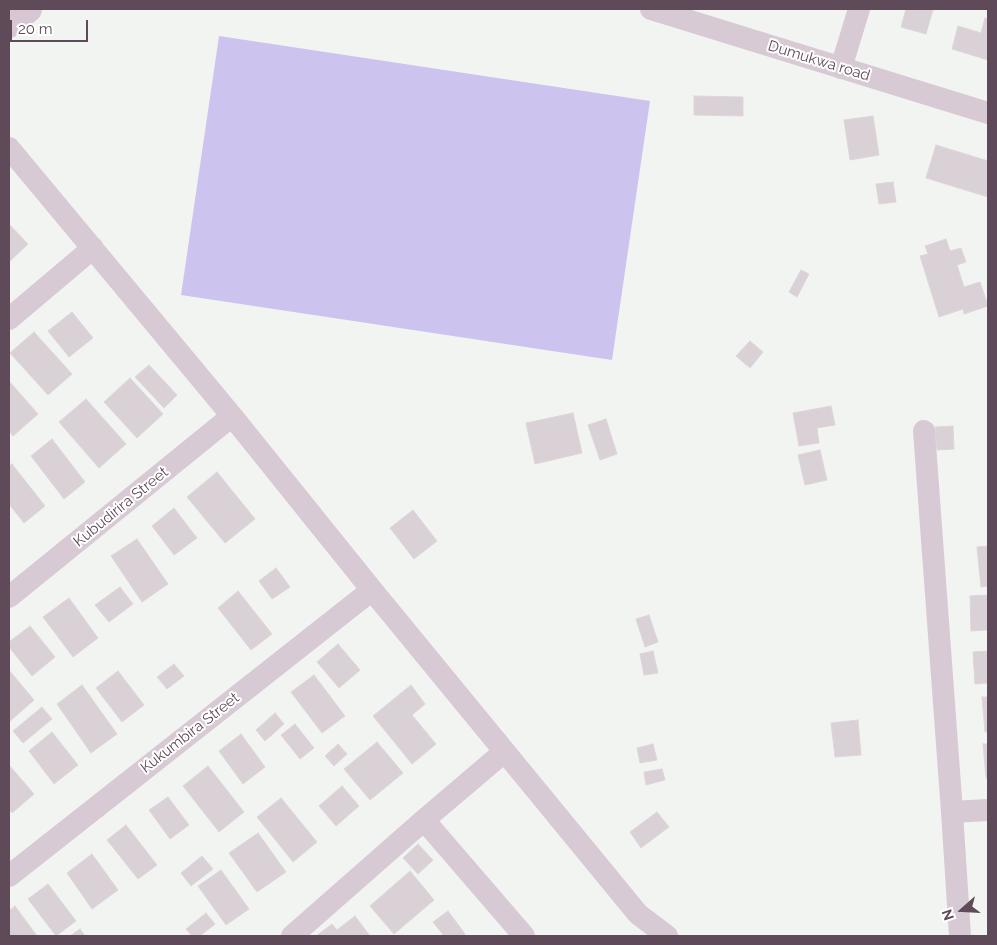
<!DOCTYPE html>
<html>
<head>
<meta charset="utf-8">
<style>
	body { margin:0 }
	#map { position:relative; width:997px; height:945px; overflow:hidden; background:#f2f4f2; font-family:Raleway,sans-serif }
	canvas { display:block }
	.frame { position:absolute; inset:0; border:10px solid #5e4a59; pointer-events:none }
	.north { position:absolute; left:937px; top:885px; width:50px; height:50px; -webkit-text-stroke:4px #fff; paint-order:stroke; rotate:251deg; font-size:14px; font-weight:700; line-height:20px; text-align:center; color:#5e4a59 }
	.north::after { content:''; display:block; margin:auto; width:18px; height:22px; background:#5e4a59; clip-path:polygon(50% 0,100% 100%,50% 72%,0 100%) }
	.scale { position:absolute; left:10px; top:20px; width:78px; height:22px; box-sizing:border-box; border:2px solid #5e4a59; border-top:0; padding-left:6px; font-size:15px; line-height:18px; white-space:nowrap; color:#5e4a59; -webkit-text-stroke:4px #fff; paint-order:stroke }
</style>
</head>
<body>
<div id="map">
<canvas width="997" height="945"></canvas>
<div class="frame"></div>
<div class="north">N</div>
<div class="scale">20 m</div>
</div>
<script>
const ctx = document.querySelector('canvas').getContext('2d');
ctx.lineJoin = 'round';
function fill(path, color) {
  ctx.fillStyle = color;
  ctx.fill(path, 'evenodd');
}
function poly(rows) {
  const path = new Path2D();
  for (const r of rows) {
    path.moveTo(r[0], r[1]);
    for (let i = 2; i < r.length; i += 2) path.lineTo(r[i], r[i + 1]);
  }
  return path;
}
function stroke(path, color, width, dash) {
  ctx.strokeStyle = color;
  ctx.lineWidth = width;
  ctx.lineCap = dash ? 'butt' : 'round';
  ctx.setLineDash(dash || []);
  ctx.stroke(path);
}
function label(font, color, halo, rows, align = 'center') {
  ctx.font = font + ' Raleway,sans-serif';
  ctx.lineWidth = 4;
  ctx.setLineDash([]);
  ctx.textBaseline = 'middle';
  ctx.strokeStyle = halo;
  ctx.fillStyle = color;
  for (const [text, x, y, turn = 0] of rows) {
    ctx.save();
    ctx.translate(x, y);
    ctx.rotate((+turn || 0) * Math.PI / 180);
    ctx.textAlign = isNaN(turn) ? turn : align;
    if (halo) ctx.strokeText(text, 0, 0);
    ctx.fillText(text, 0, 0);
    ctx.restore();
  }
}
fill(poly([
	[219,36,650,101,612,360,181,295]
]), '#ccc4ee');
const building = poly([
	[906,9,933,9,926,34,901,27,906,9],
	[985,18,988,19,988,60,952,49,958,26,981,33,985,18],
	[694,96,743,97,743,116,694,115,694,96],
	[873,116,879,155,850,160,844,120,873,116],
	[936,145,988,161,988,197,926,178,936,145],
	[893,182,896,202,879,204,876,184,893,182],
	[9,224,28,244,9,262,9,224],
	[946,239,950,251,961,248,966,262,957,265,964,287,980,282,988,306,964,314,963,309,939,317,920,256,928,254,925,246,946,239],
	[801,270,809,274,797,297,789,292,801,270],
	[72,312,93,338,69,357,48,331,72,312],
	[34,332,72,374,48,395,10,353,34,332],
	[750,341,763,352,750,368,736,356,750,341],
	[149,365,177,395,164,408,135,377,149,365],
	[130,378,163,414,137,438,104,402,130,378],
	[9,381,38,414,13,436,9,431,9,381],
	[86,399,126,444,99,468,59,422,86,399],
	[831,406,835,425,817,428,819,443,799,446,793,413,831,406],
	[573,413,582,453,535,464,526,423,573,413],
	[606,419,617,454,600,460,588,425,606,419],
	[953,426,954,449,937,450,935,427,953,426],
	[52,439,85,482,64,499,31,456,52,439],
	[820,450,827,480,805,485,798,455,820,450],
	[12,464,45,506,24,523,9,504,9,466,12,464],
	[217,472,255,519,225,543,187,497,217,472],
	[174,508,197,538,174,555,152,526,174,508],
	[413,510,437,541,414,559,390,528,413,510],
	[137,539,168,584,142,602,111,556,137,539],
	[988,546,988,586,981,587,977,547,988,546],
	[276,568,290,587,272,599,259,581,276,568],
	[120,587,133,604,109,622,95,605,120,587],
	[238,591,272,634,251,650,218,608,238,591],
	[988,595,988,630,971,631,970,596,988,595],
	[69,598,98,638,73,657,43,617,69,598],
	[649,615,658,642,645,647,636,619,649,615],
	[30,626,55,657,32,676,9,647,9,642,30,626],
	[338,644,360,670,339,688,317,662,338,644],
	[653,651,658,673,644,675,640,654,653,651],
	[988,651,988,683,975,684,973,652,988,651],
	[174,664,184,676,167,689,157,677,174,664],
	[9,670,34,700,9,722,9,670],
	[118,671,144,705,122,722,96,688,118,671],
	[314,675,345,716,322,733,291,692,314,675],
	[82,685,117,734,91,753,57,704,82,685],
	[411,685,425,704,412,715,436,744,412,764,373,716,411,685],
	[982,697,988,697,988,732,985,732,982,697],
	[42,707,52,719,23,743,13,731,42,707],
	[275,713,284,724,265,741,256,730,275,713],
	[858,720,861,755,835,757,831,723,858,720],
	[295,724,314,748,300,759,281,735,295,724],
	[52,732,78,765,54,784,29,751,52,732],
	[241,734,265,767,243,784,219,751,241,734],
	[377,742,403,773,370,800,344,769,377,742],
	[338,744,347,754,334,766,325,756,338,744],
	[653,744,657,760,640,763,637,748,653,744],
	[983,744,988,744,988,778,986,778,983,744],
	[9,765,34,794,12,813,9,809,9,765],
	[208,766,244,812,219,832,183,786,208,766],
	[662,769,665,780,646,785,644,772,662,769],
	[342,786,359,806,336,826,319,806,342,786],
	[168,797,189,825,170,839,149,810,168,797],
	[281,798,317,842,293,862,257,817,281,798],
	[657,812,669,827,641,848,630,832,657,812],
	[126,825,157,865,138,879,107,840,126,825],
	[258,833,286,872,257,892,229,853,258,833],
	[418,844,433,860,418,874,403,858,418,844],
	[92,854,118,890,92,909,67,873,92,854],
	[202,856,213,869,191,886,181,873,202,856],
	[221,870,249,909,226,925,198,886,221,870],
	[410,871,434,900,394,934,370,906,410,871],
	[48,884,76,921,56,936,28,899,48,884],
	[15,906,37,936,9,936,9,911,15,906],
	[448,911,465,934,462,936,444,936,433,922,448,911],
	[206,913,215,924,200,936,192,936,186,929,206,913],
	[355,916,370,936,316,936,332,924,337,930,355,916],
	[80,929,85,936,70,936,80,929]
]);
fill(building, '#d9d1d5');
stroke(building, '#ddd6d9', 1);
stroke(poly([
	[651,9,988,113],
	[841,68,859,9],
	[9,148,232,416,372,590,638,914,667,936],
	[9,319,93,248],
	[924,431,952,812,960,936],
	[9,597,232,416],
	[952,812,988,810],
	[424,820,524,936],
	[9,876,372,590],
	[292,936,424,820,504,752]
]), '#d8cad4', 22);
stroke(poly([
	[9,24,28,9]
]), '#d9c6d3', 28);
label('15px', '#5e4a59', '#fff', [
	["Dumukwa road",819,61,17],
	["Kubudirira Street",121,507,-39],
	["Kukumbira Street",190,733,-38]
]);
</script>
</body>
</html>
